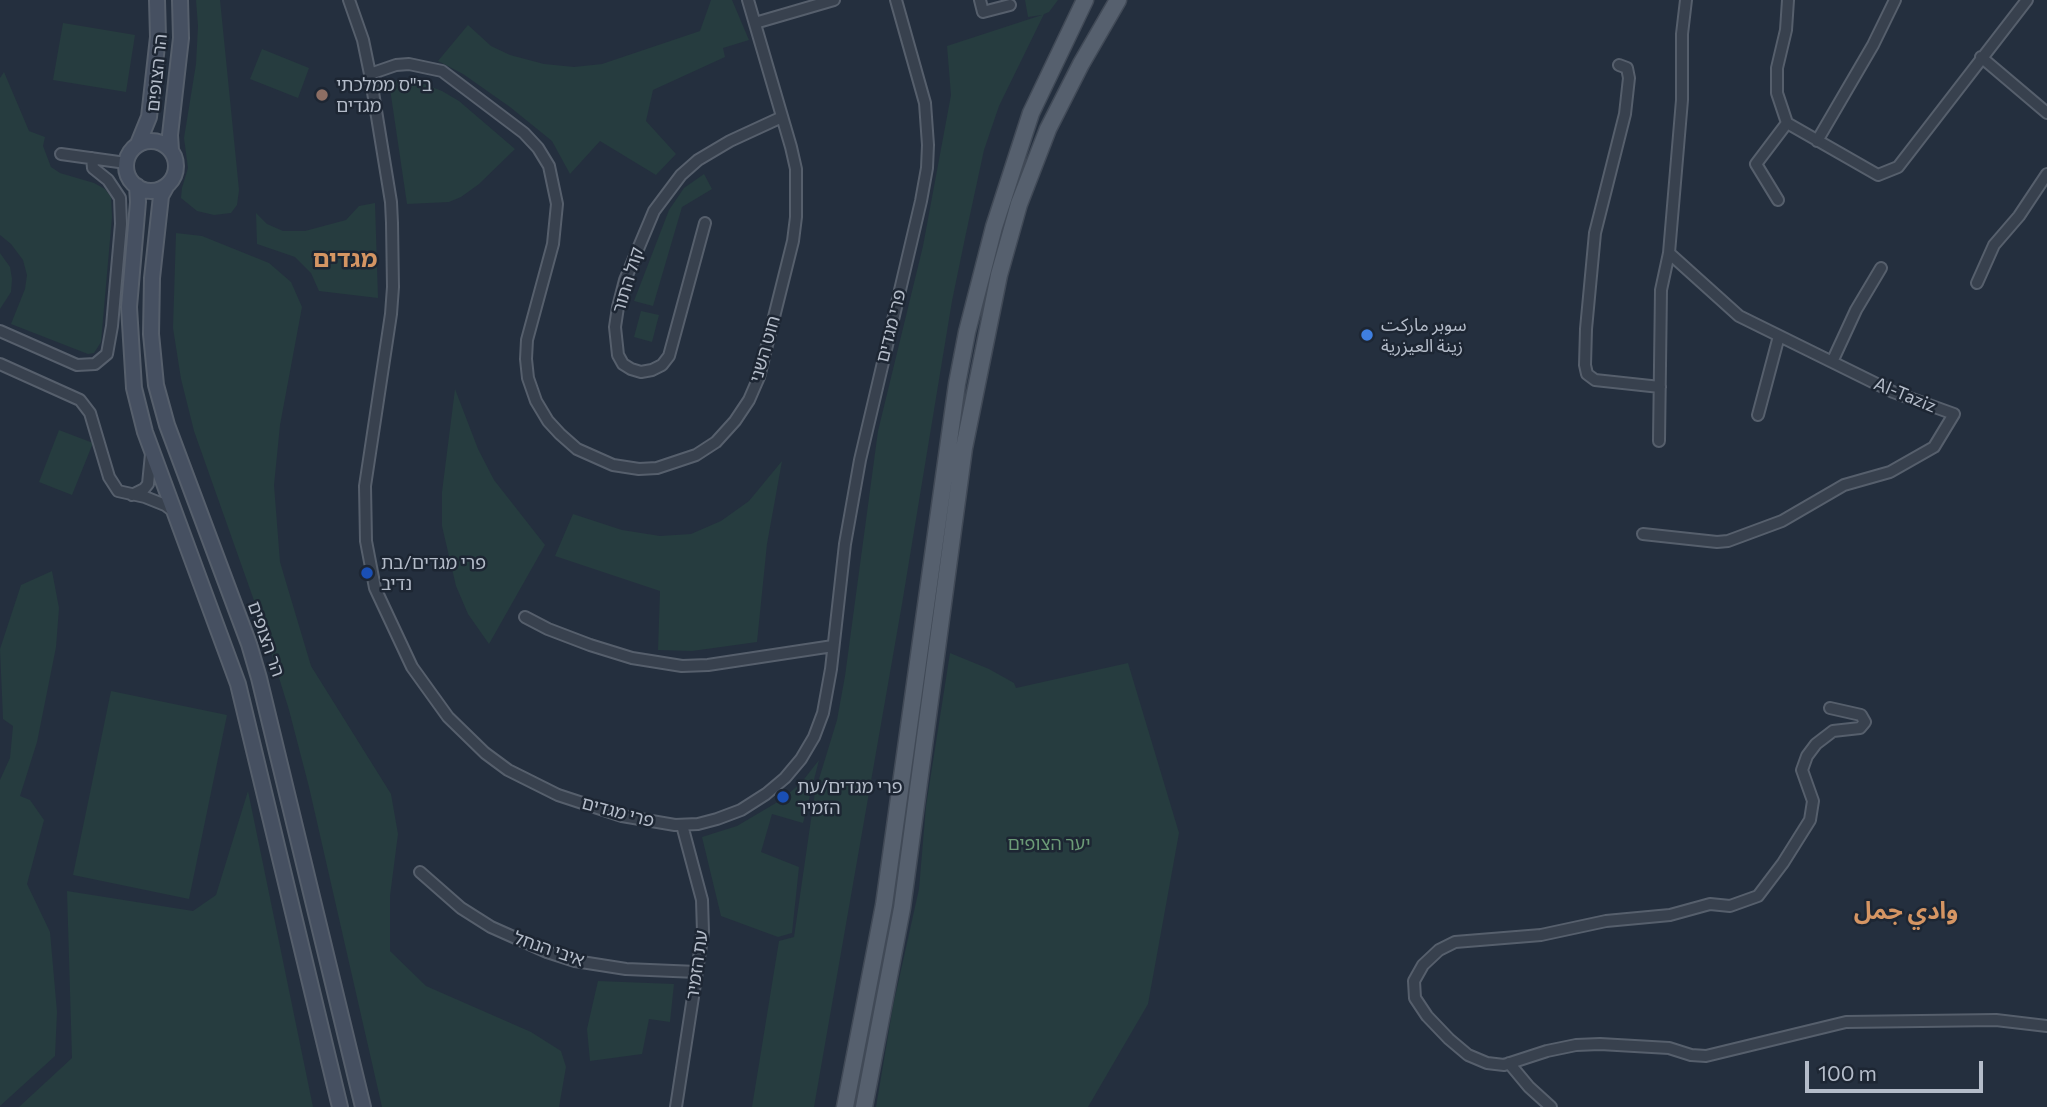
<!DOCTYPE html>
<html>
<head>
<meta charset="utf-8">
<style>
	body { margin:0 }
	#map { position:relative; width:2047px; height:1107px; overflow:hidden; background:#242f3e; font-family:Commissioner,sans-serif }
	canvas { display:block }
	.scale { position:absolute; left:1805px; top:1061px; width:178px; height:32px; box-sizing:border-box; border:4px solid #b4bcc9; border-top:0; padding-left:9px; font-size:21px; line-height:24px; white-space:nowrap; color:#b4bcc9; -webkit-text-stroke:5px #1d2633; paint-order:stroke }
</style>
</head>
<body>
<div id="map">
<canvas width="2047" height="1107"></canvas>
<div class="scale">100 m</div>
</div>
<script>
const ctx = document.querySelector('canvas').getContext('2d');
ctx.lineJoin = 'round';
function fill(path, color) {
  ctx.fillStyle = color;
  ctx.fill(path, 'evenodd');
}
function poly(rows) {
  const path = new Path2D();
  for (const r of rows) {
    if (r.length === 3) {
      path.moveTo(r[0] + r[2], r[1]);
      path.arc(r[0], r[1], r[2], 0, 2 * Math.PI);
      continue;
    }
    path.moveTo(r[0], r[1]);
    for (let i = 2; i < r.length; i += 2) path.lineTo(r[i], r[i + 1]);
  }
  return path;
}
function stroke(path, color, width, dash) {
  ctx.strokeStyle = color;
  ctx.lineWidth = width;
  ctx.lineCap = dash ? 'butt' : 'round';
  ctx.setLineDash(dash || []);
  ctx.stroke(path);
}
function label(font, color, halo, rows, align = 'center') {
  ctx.font = font + ' Commissioner,"Noto Sans Arabic","Noto Sans Hebrew",sans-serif';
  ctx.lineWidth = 5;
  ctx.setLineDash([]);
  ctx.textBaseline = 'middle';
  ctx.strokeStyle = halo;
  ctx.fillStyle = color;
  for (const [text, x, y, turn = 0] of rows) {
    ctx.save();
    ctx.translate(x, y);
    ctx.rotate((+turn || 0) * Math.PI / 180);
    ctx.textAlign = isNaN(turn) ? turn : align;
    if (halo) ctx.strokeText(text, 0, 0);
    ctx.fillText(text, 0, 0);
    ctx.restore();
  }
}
fill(poly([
	[196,0,220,0,239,190,237,205,231,213,214,215,197,211,181,198,182,188,188,168,184,138,196,64,198,26],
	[711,0,732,0,749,40,723,48,725,57,653,90,646,121,676,154,656,175,600,141,570,174,552,141,510,107,463,74,438,61,468,25,491,46,510,55,544,64,574,67,602,64,700,31],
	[1025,0,1058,0,1049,12,1044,14,999,106,984,150,965,238,952,301,902,604,814,1107,752,1107,779,941,794,937,815,792,837,720,845,676,878,431,923,246,951,95,947,46,1042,15,1028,17],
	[63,23,135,35,126,92,53,80],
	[262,49,309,68,298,98,250,79],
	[4,72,29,131,45,137,43,146,51,167,60,173,94,183,105,189,111,197,112,217,101,342,94,353,88,354,11,324,25,289,27,275,23,260,11,244,0,235,0,78],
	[411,79,442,91,459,101,515,149,479,184,461,197,449,202,407,204,389,82],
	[704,174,712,189,682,207,653,306,634,301,669,210,684,188],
	[375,203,378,298,319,291,311,273,295,257,257,244,256,213,267,224,283,231,305,231,346,220,359,206],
	[176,233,202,236,269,263,291,282,302,307,280,425,274,485,280,562,311,666,391,794,398,834,390,896,390,951,426,986,531,1032,561,1051,566,1067,559,1107,382,1107,309,787,289,710,263,626,194,431,181,379,173,328],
	[0,253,10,267,12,279,11,292,0,309],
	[641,311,659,315,652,342,634,337],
	[455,389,478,449,494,480,545,545,489,644,468,614,456,586,442,526,442,492],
	[59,430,93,443,72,495,39,482],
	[782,461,767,544,757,642,692,651,658,650,660,591,555,556,573,514,622,530,660,536,691,534,721,521,749,501],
	[52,571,59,608,56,647,37,742,20,796,30,800,44,820,27,884,50,932,57,1012,55,1056,0,1106,0,780,10,758,13,726,3,719,0,649,21,585],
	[950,653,989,669,1014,683,1016,688,1128,663,1179,833,1148,1004,1088,1107,876,1107,893,1006,919,889,926,806],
	[111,691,227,715,189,899,73,875],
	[819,760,803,823,772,814,761,852,799,867,792,933,778,937,721,916,702,837,737,826,781,800,801,783],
	[248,791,313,1107,19,1107,72,1058,67,891,193,911,216,895],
	[598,981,674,984,670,1022,649,1019,642,1054,590,1061,587,1029]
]), '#263c3f');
const street = poly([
	[349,0,363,40,370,74,391,202,392,223,393,287,391,314,365,486,366,541,375,588,412,667,448,717,485,753,508,770,558,795,622,816,675,825,698,824,717,819,741,810,766,794,785,778,801,759,814,737,823,713,831,669,845,544,860,460,921,201,927,168,928,145,925,103,896,0],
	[980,0,983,12,1010,5],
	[1788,0,1786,30,1777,68,1777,93,1787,123,1878,175,1898,167,2027,0],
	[755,23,834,0],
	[1981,57,2047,113],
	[1619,65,1627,68,1629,78,1625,114,1595,233,1586,329,1585,365,1587,374,1595,380,1660,387],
	[370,74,396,65,409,64,442,71,524,133,538,148,549,166,557,204,553,244,527,340,526,359,528,378,536,401,548,421,560,434,577,449,613,465,639,469,657,468,696,455,716,442,735,421,749,400,759,377,793,241,796,217,796,169,791,147,748,0],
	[1817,141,1873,45,1895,0],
	[61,154,126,163],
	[1778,200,1756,164,1787,123],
	[705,223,669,356,662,365,652,370,641,372,631,369,623,364,618,355,615,327,618,307,625,280,654,211,681,175,698,160,730,141,782,117],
	[1977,283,1994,245,2019,216,2047,174],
	[0,331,77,365,95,364,107,354,112,326,121,224,120,198,108,180,93,168,92,158],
	[1832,362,1856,310,1881,268],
	[0,364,80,400,90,413,109,477,118,491,145,497,165,505,173,511],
	[1758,415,1779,336],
	[1659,441,1661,290,1669,253],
	[132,495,144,489,148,484,151,454],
	[1643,534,1717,542,1728,541,1782,521,1844,485,1890,472,1934,447,1954,414,1893,392,1739,316,1669,253,1682,100,1682,34,1686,0],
	[525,617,548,629,590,645,632,658,682,666,708,665,833,646],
	[1830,708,1861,715,1865,722,1860,728,1833,731,1816,744,1807,756,1802,770,1813,801,1810,820,1783,863,1758,896,1730,906,1710,904,1670,915,1606,921,1541,935,1455,942,1439,950,1423,965,1414,981,1415,998,1427,1016,1449,1039,1468,1055,1487,1063,1504,1065,1547,1051,1576,1045,1600,1044,1669,1048,1691,1055,1706,1056,1846,1022,1996,1020,2047,1026],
	[420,872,461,908,491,927,547,952,575,961,626,969,697,972],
	[1509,1063,1529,1087,1551,1107],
	[676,1107,703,932,702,900,682,825]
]);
const secondary = poly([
	[151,166,25],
	[138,144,149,117,158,37,157,0],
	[171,150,170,135,181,38,180,0],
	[137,186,138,202,129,307,134,388,145,432,238,684,340,1107],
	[166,187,161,196,152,278,151,334,156,385,167,425,249,644,259,678,363,1107]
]);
const primary = poly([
	[845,1107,884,905,957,384,967,332,994,227,1031,113,1085,0],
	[864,1107,902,908,964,448,999,275,1019,204,1048,129,1081,64,1118,0]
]);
stroke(street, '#565f6c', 14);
stroke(secondary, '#565f6c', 18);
stroke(primary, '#414a57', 19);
stroke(street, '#38414e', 10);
stroke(secondary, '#465061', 14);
stroke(primary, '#56606e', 16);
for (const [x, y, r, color] of [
	[322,95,7,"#8d6e63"],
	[1367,335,7,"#3f7fe0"],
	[367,573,7,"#1a4fb4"],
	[783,797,7,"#1a4fb4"]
]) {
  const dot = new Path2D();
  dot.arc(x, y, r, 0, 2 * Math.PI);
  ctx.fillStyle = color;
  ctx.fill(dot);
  stroke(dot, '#1d2633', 2.5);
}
label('18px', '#b4bcc9', '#1d2633', [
	["הר הצופים",157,73,-84],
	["קול התור",628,280,-73],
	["פרי מגדים",891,326,-76],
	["חוט השני",765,349,-74],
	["Al-Taziz",1905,395,22],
	["הר הצופים",266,639,71],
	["פרי מגדים",618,812,15],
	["איבי הנחל",549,949,19],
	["עת הזמיר",697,965,-82]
]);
label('18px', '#b4bcc9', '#1d2633', [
	["בי\"ס ממלכתי",336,85],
	["מגדים",336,106],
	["سوبر ماركت",1381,325],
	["زينة العيزرية",1381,346],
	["פרי מגדים/בת",381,563],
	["נדיב",381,584],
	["פרי מגדים/עת",797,787],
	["הזמיר",797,808]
], 'left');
label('18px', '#6b9a76', '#1d2633', [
	["יער הצופים",1049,844]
]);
label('bold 24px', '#d59563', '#1d2633', [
	["מגדים",345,259],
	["وادي جمل",1906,911]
]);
</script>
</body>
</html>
